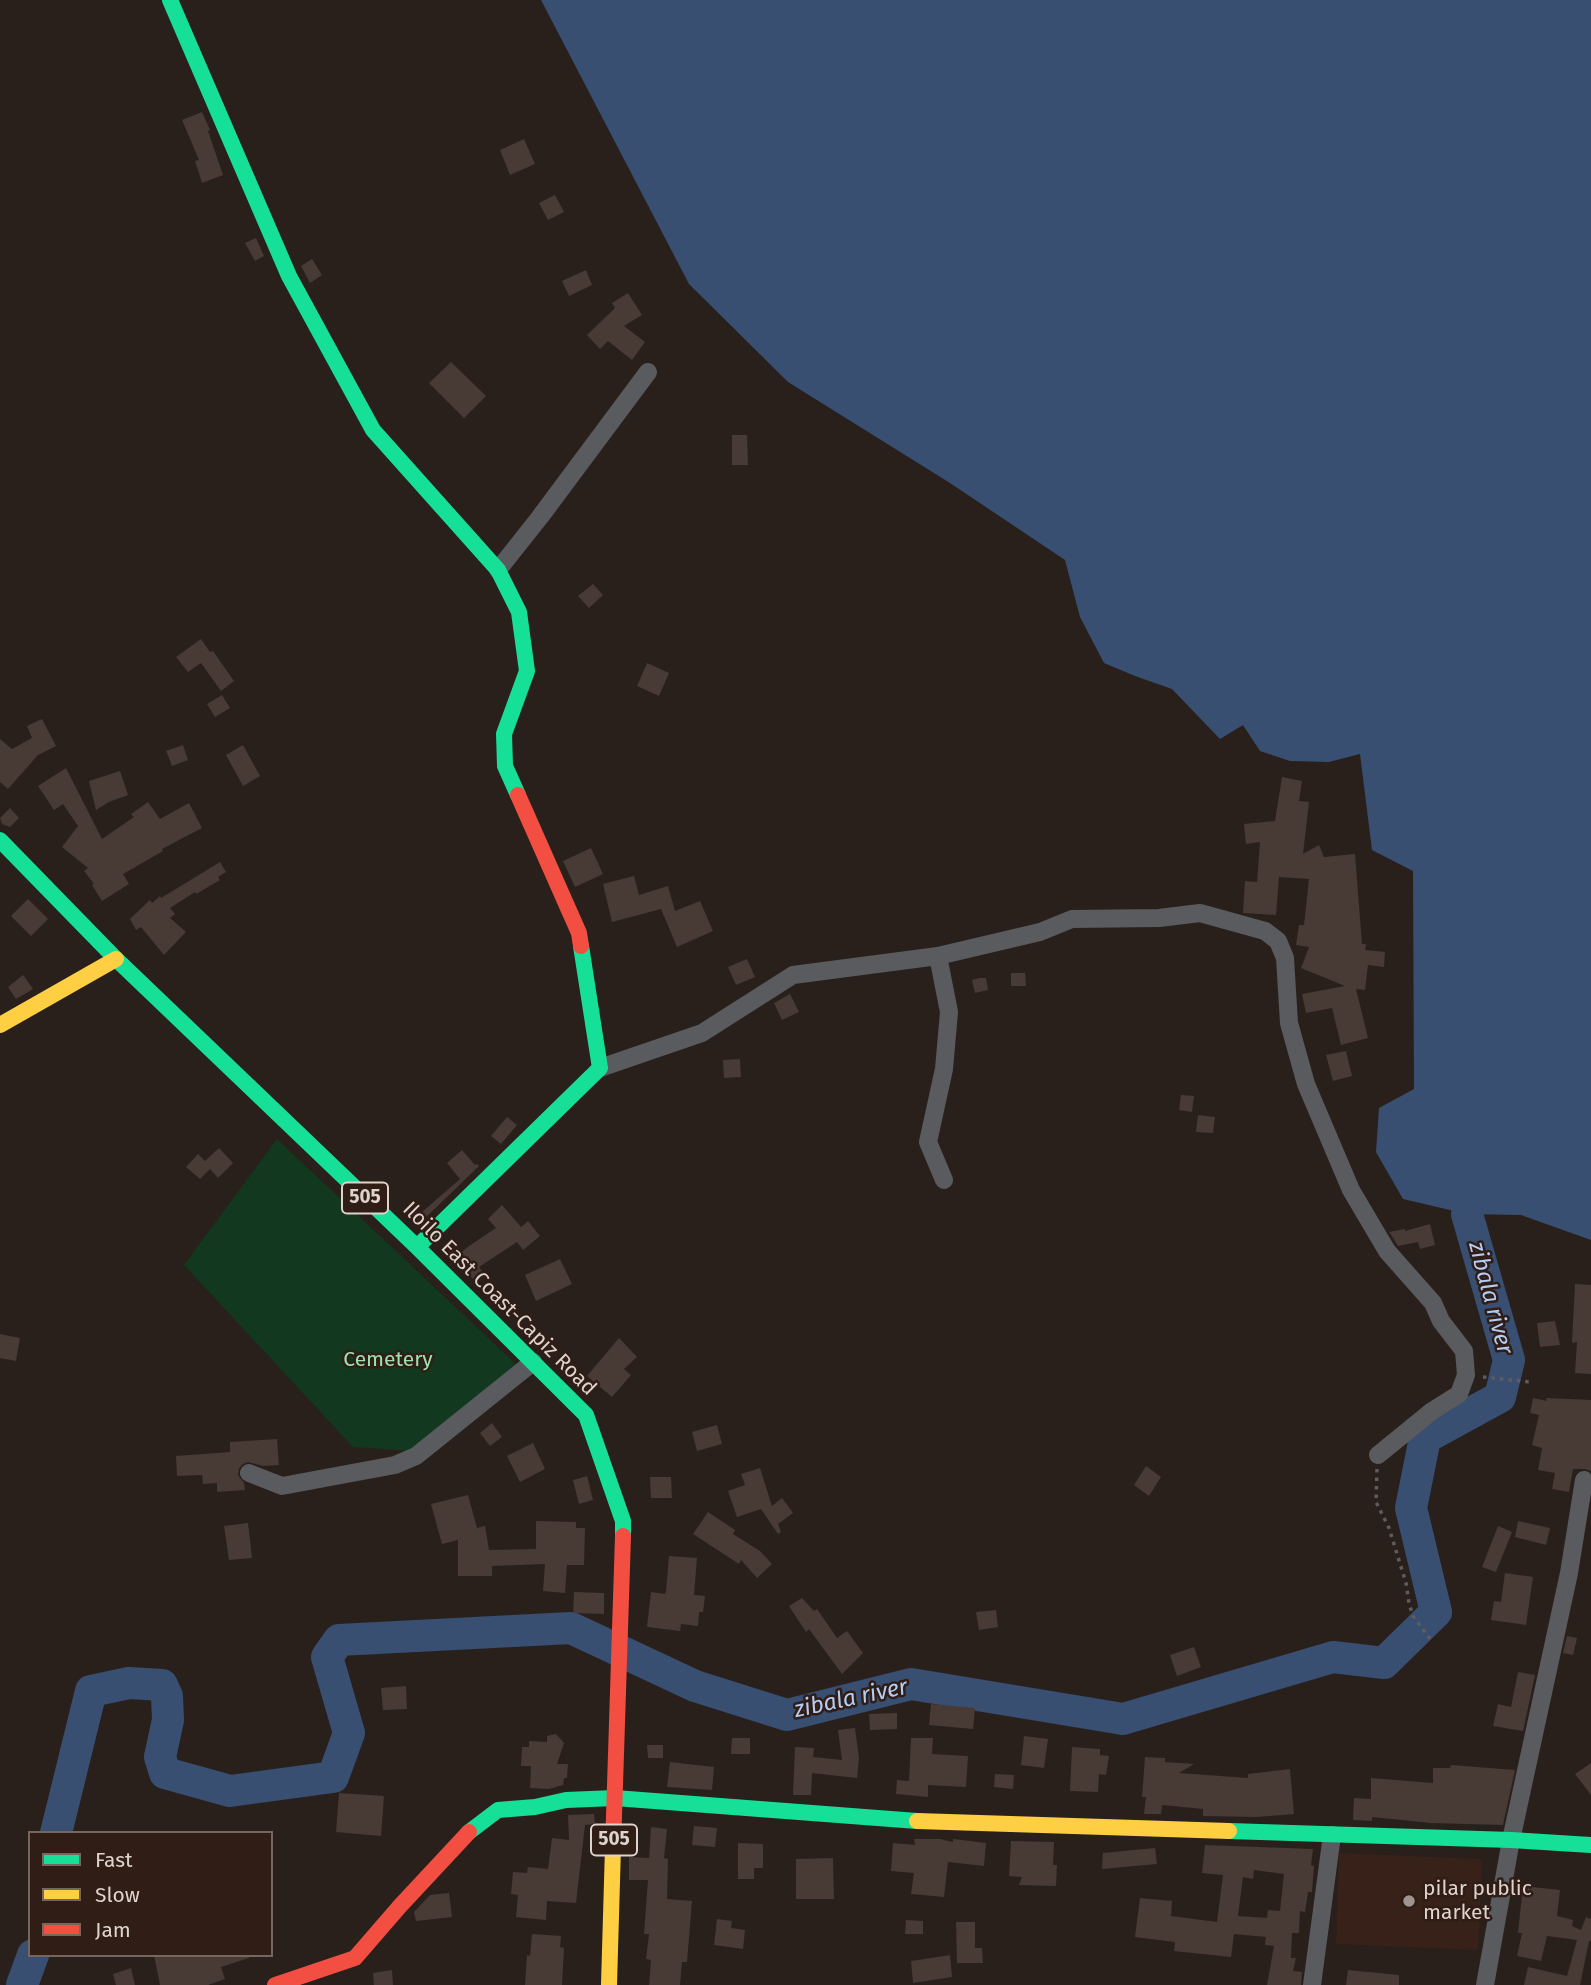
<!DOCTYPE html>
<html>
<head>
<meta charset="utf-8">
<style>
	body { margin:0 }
	#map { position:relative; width:1591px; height:1985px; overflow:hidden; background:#29201c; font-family:"Fira Sans",sans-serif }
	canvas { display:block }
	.legend { position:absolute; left:28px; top:1831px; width:245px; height:126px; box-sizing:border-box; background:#2f1d16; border:2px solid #756660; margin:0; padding:9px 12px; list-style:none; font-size:21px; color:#dfd3ce }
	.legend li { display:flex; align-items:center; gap:14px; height:35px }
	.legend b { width:35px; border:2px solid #756660 }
</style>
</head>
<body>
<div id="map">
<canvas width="1591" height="1985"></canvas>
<ul class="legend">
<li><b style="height:9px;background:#16e098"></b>Fast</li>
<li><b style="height:9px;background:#ffcf43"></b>Slow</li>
<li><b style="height:9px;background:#f24e42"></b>Jam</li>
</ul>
</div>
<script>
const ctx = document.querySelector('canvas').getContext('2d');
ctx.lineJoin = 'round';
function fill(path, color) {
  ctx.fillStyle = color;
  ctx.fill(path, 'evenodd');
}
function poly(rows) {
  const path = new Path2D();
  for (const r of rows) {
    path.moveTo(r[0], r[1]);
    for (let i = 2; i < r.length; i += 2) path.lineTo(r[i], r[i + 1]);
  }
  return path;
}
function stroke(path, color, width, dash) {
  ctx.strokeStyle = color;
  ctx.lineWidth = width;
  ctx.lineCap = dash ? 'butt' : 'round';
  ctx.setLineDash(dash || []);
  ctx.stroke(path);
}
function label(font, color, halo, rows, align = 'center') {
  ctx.font = font + ' "Fira Sans",sans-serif';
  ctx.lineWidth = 5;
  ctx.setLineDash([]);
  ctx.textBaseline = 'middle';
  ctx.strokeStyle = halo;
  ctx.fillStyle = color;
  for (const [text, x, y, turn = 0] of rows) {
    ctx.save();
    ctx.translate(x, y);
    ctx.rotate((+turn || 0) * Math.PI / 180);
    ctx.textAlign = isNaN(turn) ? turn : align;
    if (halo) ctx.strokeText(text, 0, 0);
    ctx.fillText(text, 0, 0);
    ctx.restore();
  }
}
fill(poly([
	[1339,1853,1482,1859,1478,1950,1336,1944]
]), '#372118');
fill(poly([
	[277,1139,519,1367,412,1451,353,1447,184,1265]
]), '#12381f');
fill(poly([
	[541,0,1591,0,1591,1240,1521,1215,1467,1214,1403,1199,1376,1152,1379,1108,1414,1089,1413,871,1372,850,1360,754,1329,762,1290,761,1260,751,1243,725,1220,739,1172,689,1135,676,1104,663,1080,617,1065,560,950,483,788,382,689,284]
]), '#384f72');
stroke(poly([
	[56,1833,91,1691,129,1683,162,1685,167,1696,168,1720,160,1757,165,1773,230,1791,333,1777,349,1733,327,1657,339,1640,571,1628,695,1686,787,1715,911,1684,1123,1719,1333,1657,1384,1663,1436,1612,1411,1508,1425,1438,1500,1397,1509,1360,1467,1214],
	[22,1985,33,1955]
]), '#384f72', 32);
fill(poly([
	[202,112,210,130,208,131,223,175,202,183,195,161,199,160,182,120],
	[524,139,535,164,510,175,500,150],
	[555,195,564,212,548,220,539,203],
	[256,238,264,256,255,261,245,243],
	[312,259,322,275,310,283,301,266],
	[586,270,592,285,569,296,562,281],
	[628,293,642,315,624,326,645,342,632,360,608,341,600,349,587,335,615,308,612,303],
	[451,362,486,396,464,418,429,383],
	[732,435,747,435,748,465,732,465],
	[593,584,603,595,589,608,578,596],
	[201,639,210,652,213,651,234,681,221,691,201,663,188,672,176,657],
	[647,663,669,673,659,696,637,686],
	[222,695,230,708,215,717,207,704],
	[42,719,56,746,38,755,8,789,0,782,0,739,12,749,32,738,27,726],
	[183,745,188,760,172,766,166,751],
	[243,745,260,776,243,786,226,755],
	[66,768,102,839,134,817,131,814,148,802,160,819,189,803,202,828,162,849,163,851,123,874,129,884,102,901,92,885,94,884,84,871,88,868,62,847,78,826,63,804,54,810,38,786],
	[120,771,128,795,109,802,96,810,89,781],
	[1282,777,1302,781,1299,801,1309,802,1303,854,1319,845,1324,857,1355,854,1362,944,1366,944,1365,950,1385,952,1384,967,1368,965,1365,990,1356,989,1368,1038,1341,1045,1332,1008,1306,1013,1302,994,1345,986,1301,968,1309,947,1296,945,1299,925,1304,925,1309,879,1279,877,1276,915,1243,913,1245,881,1257,882,1260,842,1246,844,1244,824,1275,821],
	[10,808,19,818,10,827,2,824,0,818],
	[591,848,603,874,575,887,563,861],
	[220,862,226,872,218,877,220,880,196,894,195,892,170,908,175,914,170,918,186,932,164,955,141,927,136,930,130,919,150,900,152,903,160,896,161,898],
	[634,876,639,895,668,886,675,911,700,901,713,931,677,947,661,909,612,922,603,884],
	[28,899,48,919,31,936,11,916],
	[747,959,755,977,736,985,728,967],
	[1011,973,1025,973,1026,986,1011,986],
	[23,975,33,989,16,999,8,987],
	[980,978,986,978,988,990,975,993,972,980],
	[790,994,799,1012,782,1020,774,1003],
	[1346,1051,1352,1076,1333,1081,1326,1055],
	[740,1059,741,1077,724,1078,723,1060],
	[1181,1095,1194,1096,1192,1112,1179,1110],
	[1198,1115,1215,1117,1213,1133,1196,1132],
	[507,1117,517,1125,501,1144,491,1136],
	[219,1148,233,1163,218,1178,210,1169,200,1179,186,1167,198,1154,205,1161],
	[462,1150,475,1165,477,1164,479,1166,418,1225,413,1220,460,1179,447,1163],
	[502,1205,521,1227,528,1221,540,1236,523,1250,517,1242,479,1267,486,1276,477,1283,453,1259,469,1246,496,1228,488,1219],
	[1430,1224,1435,1245,1420,1249,1418,1242,1398,1246,1390,1233,1389,1232,1405,1229,1405,1231],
	[560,1259,572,1284,536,1301,525,1275],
	[1575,1284,1591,1285,1591,1374,1575,1373,1577,1342,1572,1343],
	[1555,1321,1560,1345,1540,1347,1537,1323],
	[0,1334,20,1338,16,1361,0,1358],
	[619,1338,637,1357,624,1369,631,1375,612,1397,587,1376],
	[1533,1398,1547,1401,1546,1398,1591,1400,1591,1471,1585,1469,1573,1469,1569,1492,1552,1489,1555,1473,1538,1470,1542,1448,1532,1445,1539,1415,1530,1413],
	[492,1423,502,1437,490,1446,480,1433],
	[717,1425,722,1444,697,1451,692,1432],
	[277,1439,279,1465,263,1466,248,1462,243,1464,239,1468,238,1475,244,1483,245,1490,217,1492,217,1483,203,1484,202,1475,177,1476,176,1456,230,1452,230,1442],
	[533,1443,545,1469,520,1482,507,1456],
	[1146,1466,1161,1477,1149,1496,1134,1485],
	[760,1468,772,1506,782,1498,793,1513,778,1524,781,1532,778,1534,761,1509,737,1517,728,1491,745,1485,741,1474],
	[587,1476,593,1500,579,1504,573,1480],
	[650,1477,671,1477,672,1498,651,1498],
	[468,1495,477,1528,485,1526,489,1550,536,1549,536,1521,576,1522,576,1528,585,1528,584,1565,567,1565,565,1593,543,1591,545,1564,492,1566,492,1576,458,1576,458,1540,442,1544,431,1504],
	[708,1512,735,1530,733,1534,760,1551,772,1564,757,1578,741,1560,739,1564,693,1534],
	[1518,1521,1550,1528,1546,1545,1515,1537],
	[248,1523,252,1558,229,1560,224,1526],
	[1498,1526,1512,1532,1496,1572,1482,1567],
	[669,1556,697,1558,694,1595,705,1596,703,1612,699,1612,698,1626,681,1624,680,1631,647,1627,651,1592,665,1594,666,1591],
	[1505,1573,1533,1577,1526,1625,1491,1620,1494,1601,1501,1602],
	[574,1592,604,1593,604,1614,573,1613],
	[802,1598,814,1611,817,1609,837,1638,847,1631,863,1653,842,1674,809,1629,806,1632,789,1606],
	[996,1610,998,1627,979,1630,976,1612],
	[1567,1636,1577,1638,1573,1655,1563,1653],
	[1194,1647,1201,1667,1177,1676,1170,1655],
	[1518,1672,1535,1675,1523,1731,1493,1726,1498,1704,1511,1707],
	[406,1686,407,1709,383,1710,381,1688],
	[931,1704,975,1708,973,1729,929,1725],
	[897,1713,897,1729,870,1730,869,1714],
	[855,1728,859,1758,857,1778,812,1773,811,1795,793,1795,795,1747,814,1748,813,1757,842,1760,838,1730],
	[556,1734,564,1743,557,1764,568,1764,567,1778,564,1778,563,1785,549,1789,530,1788,531,1766,521,1766,522,1747,529,1747,529,1741,547,1742,547,1736],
	[1024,1736,1048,1739,1044,1768,1021,1765],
	[732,1738,750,1738,750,1754,731,1754],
	[911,1738,933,1738,932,1754,968,1756,966,1787,928,1785,928,1797,896,1794,897,1780,909,1781],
	[647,1745,663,1745,663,1758,648,1758],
	[1072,1747,1100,1749,1100,1755,1109,1756,1106,1775,1099,1774,1098,1792,1070,1791],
	[1145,1757,1165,1758,1165,1762,1194,1764,1179,1773,1248,1778,1248,1774,1290,1769,1294,1814,1257,1817,1203,1816,1203,1809,1162,1805,1161,1814,1144,1814,1146,1797,1142,1797],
	[670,1762,714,1767,712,1790,667,1787],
	[1591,1763,1591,1795,1575,1774],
	[1451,1765,1515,1770,1503,1825,1431,1823,1372,1817,1372,1821,1353,1820,1354,1798,1371,1799,1371,1778,1433,1783,1433,1768,1450,1768],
	[995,1774,1014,1775,1013,1789,994,1787],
	[339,1793,384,1796,381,1836,336,1832],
	[594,1814,595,1824,585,1825,576,1903,547,1901,546,1920,516,1917,518,1895,511,1894,513,1872,527,1873,528,1867,548,1869,552,1838,569,1840,568,1815],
	[694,1826,717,1828,715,1847,692,1845],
	[651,1827,667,1829,664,1858,668,1859,667,1899,692,1901,687,1962,682,1962,680,1985,649,1985,651,1960,646,1959,649,1934,644,1934,648,1880,629,1880,629,1857,649,1858],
	[914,1839,940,1839,953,1842,953,1839,986,1843,984,1866,948,1862,944,1897,911,1894,914,1873,891,1871,893,1843,915,1845],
	[1011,1841,1054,1842,1053,1865,1057,1865,1056,1886,1019,1885,1022,1877,1009,1876],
	[738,1843,763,1844,763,1868,754,1868,754,1879,738,1879],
	[1205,1845,1313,1849,1311,1865,1314,1866,1312,1892,1308,1892,1305,1912,1300,1911,1299,1933,1292,1933,1291,1958,1296,1958,1293,1971,1302,1972,1301,1985,1267,1985,1274,1946,1265,1945,1266,1937,1234,1934,1231,1957,1174,1951,1175,1942,1135,1937,1140,1898,1172,1901,1171,1916,1217,1922,1223,1875,1202,1873],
	[1254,1870,1284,1874,1280,1911,1268,1910,1267,1918,1238,1916,1243,1877,1253,1879],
	[1155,1848,1157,1864,1102,1869,1103,1853],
	[833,1858,834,1899,796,1899,796,1859],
	[1523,1886,1560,1890,1557,1916,1573,1920,1572,1926,1581,1930,1586,1917,1591,1919,1591,1941,1589,1941,1580,1985,1524,1985,1528,1967,1567,1976,1577,1940,1547,1936,1541,1961,1517,1956,1522,1933,1518,1933],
	[449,1893,452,1917,416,1921,414,1912,430,1895],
	[717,1919,732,1921,731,1928,745,1930,743,1949,714,1945],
	[906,1920,923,1921,923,1934,905,1934],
	[956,1922,975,1922,975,1948,982,1948,983,1963,957,1963],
	[532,1934,561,1936,560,1947,564,1948,562,1985,525,1985,527,1955,530,1956],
	[154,1955,249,1955,249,1958,221,1967,225,1979,208,1985,160,1985],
	[950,1955,952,1977,913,1983,911,1961],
	[131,1968,135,1985,116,1985,113,1974],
	[392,1970,393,1985,374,1985,373,1973],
	[1348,1970,1399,1975,1399,1985,1346,1985]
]), '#483a35');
stroke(poly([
	[1483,1377,1530,1382],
	[1377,1469,1376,1502,1389,1528,1406,1583,1409,1603,1413,1616,1433,1643]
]), '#5e5c5e', 3.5, [3.5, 5]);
stroke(poly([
	[498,570,540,517,648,372],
	[938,956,949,1012,944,1069,928,1142,944,1180],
	[600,1068,702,1033,793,975,938,956,1040,932,1072,919,1159,918,1200,913,1265,931,1278,941,1285,958,1289,1023,1306,1084,1351,1190,1387,1251,1433,1303,1441,1321,1464,1351,1466,1375,1459,1394,1432,1411,1378,1455],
	[249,1473,282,1486,395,1465,416,1456,533,1362],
	[1312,1985,1332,1835],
	[1485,1985,1511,1840,1569,1573,1584,1480]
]), '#5a5b5e', 18);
stroke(poly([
	[170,0,289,276,373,430,498,570,519,612,527,671,504,734,505,766,518,795],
	[0,840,116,959,417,1247,586,1415,623,1521,623,1536],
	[417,1247,600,1068,581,946],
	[1229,1831,1511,1840,1591,1845],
	[469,1832,498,1810,535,1807,566,1800,615,1798,917,1821]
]), '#16e098', 16);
stroke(poly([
	[0,1025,116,959],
	[917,1821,1229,1831],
	[609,1985,613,1847]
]), '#ffcf43', 16);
stroke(poly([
	[518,795,579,933,581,946],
	[613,1847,623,1536],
	[275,1985,355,1958,400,1906,469,1832]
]), '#f24e42', 16);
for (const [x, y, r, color] of [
	[1409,1901,7,"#9f9490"]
]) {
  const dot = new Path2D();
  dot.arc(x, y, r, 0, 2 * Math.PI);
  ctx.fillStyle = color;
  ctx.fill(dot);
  stroke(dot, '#2f1d16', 2.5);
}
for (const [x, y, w] of [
	[365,1198,46],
	[614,1840,46]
]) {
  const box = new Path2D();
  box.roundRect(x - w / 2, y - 15.5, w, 31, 5);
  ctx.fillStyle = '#2f1d16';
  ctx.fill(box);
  stroke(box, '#dfd3ce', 2);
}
label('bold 19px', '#dfd3ce', null, [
	["505",365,1198],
	["505",614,1840]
]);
label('21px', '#dfd3ce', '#2f1d16', [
	["Iloilo East Coast-Capiz Road",499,1299,45]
]);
label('21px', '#9ce2ae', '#2f1d16', [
	["Cemetery",388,1360]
]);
label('21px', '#dfd3ce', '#2f1d16', [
	["pilar public",1423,1889],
	["market",1423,1913]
], 'left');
label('italic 23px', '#b3cdf4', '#2f1d16', [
	["zibala river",1490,1298,75],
	["zibala river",851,1699,-12]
]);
</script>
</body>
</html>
